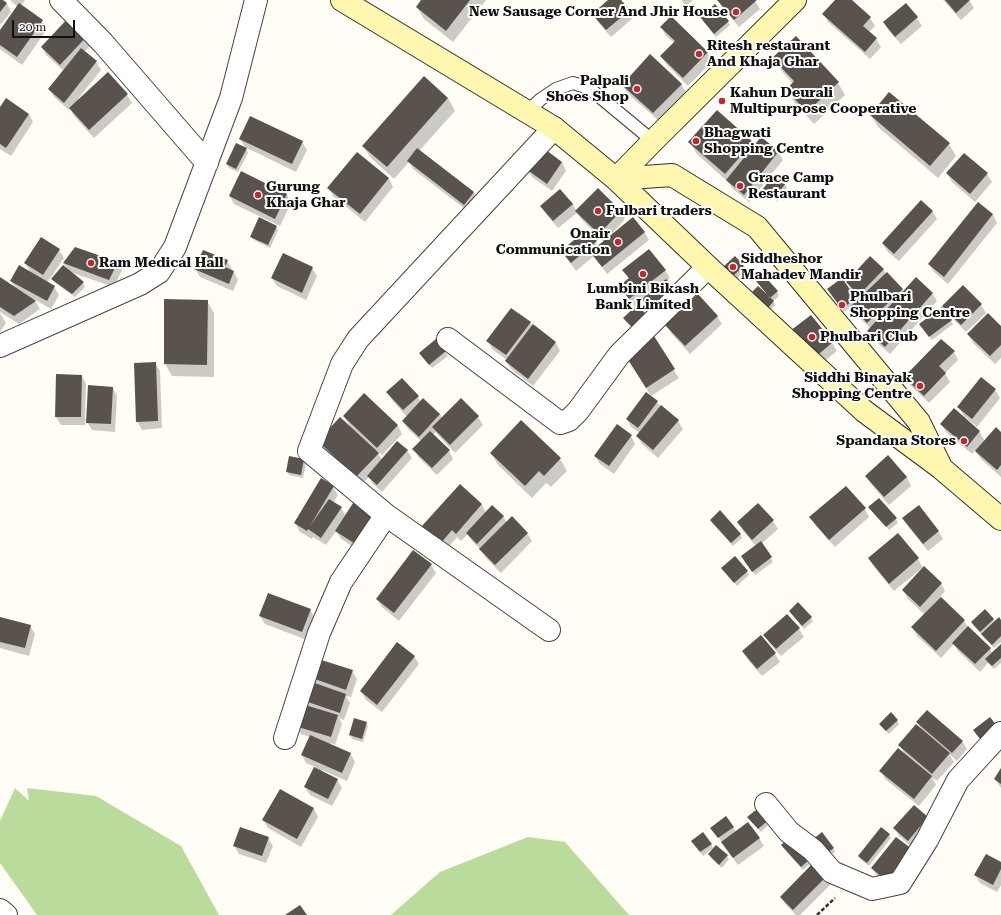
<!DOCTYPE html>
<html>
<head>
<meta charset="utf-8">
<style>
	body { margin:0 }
	#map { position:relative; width:1001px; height:915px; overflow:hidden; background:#fffdf5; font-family:"Roboto Serif",serif }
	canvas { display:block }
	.scale { position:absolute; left:12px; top:20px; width:63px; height:18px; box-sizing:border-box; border:2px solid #111; border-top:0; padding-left:5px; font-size:12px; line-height:14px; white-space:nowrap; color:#111; -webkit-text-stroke:3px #fff; paint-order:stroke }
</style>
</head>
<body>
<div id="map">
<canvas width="1001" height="915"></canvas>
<div class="scale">20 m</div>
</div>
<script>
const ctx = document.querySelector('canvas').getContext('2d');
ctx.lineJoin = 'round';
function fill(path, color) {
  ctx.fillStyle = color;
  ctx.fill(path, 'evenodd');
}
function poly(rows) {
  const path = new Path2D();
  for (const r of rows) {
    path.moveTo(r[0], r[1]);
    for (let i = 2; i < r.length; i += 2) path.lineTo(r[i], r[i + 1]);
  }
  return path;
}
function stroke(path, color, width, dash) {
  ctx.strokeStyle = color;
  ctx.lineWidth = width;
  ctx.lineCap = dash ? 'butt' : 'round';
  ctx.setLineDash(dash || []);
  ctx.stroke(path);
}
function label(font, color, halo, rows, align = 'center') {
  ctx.font = font + ' "Roboto Serif",serif';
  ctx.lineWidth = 4;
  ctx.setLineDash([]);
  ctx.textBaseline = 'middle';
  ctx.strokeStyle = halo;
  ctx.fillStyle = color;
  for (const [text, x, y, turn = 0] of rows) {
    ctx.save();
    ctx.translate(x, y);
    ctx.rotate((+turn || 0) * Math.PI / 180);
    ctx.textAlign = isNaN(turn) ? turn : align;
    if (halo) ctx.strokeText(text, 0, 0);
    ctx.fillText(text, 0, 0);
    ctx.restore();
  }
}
fill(poly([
	[15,788,29,801,27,788,96,796,181,846,219,915,37,915,0,863,0,821],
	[528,837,565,842,629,915,391,915,440,872]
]), '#b9dc9c');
fill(poly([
	[0,0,2,0,7,4,11,12,0,25],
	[10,0,25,0,21,6,42,21,47,29,22,65,0,49,0,31,18,7],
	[422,0,486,0,453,42,424,19,417,7],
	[610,0,620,0,629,10,633,18,611,37,598,22,593,14],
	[681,0,693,0,686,6],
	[718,0,754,0,760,9,739,27,723,8],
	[836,0,851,0,870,18,875,26,869,32,876,39,881,47,870,59,828,22,824,14],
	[943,0,969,0,974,8,961,20],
	[70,18,93,43,84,52,96,62,101,70,78,99,79,100,127,95,132,103,94,138,74,116,70,108,69,110,54,97,49,89,64,71,46,55,42,47],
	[917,18,922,26,901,44,889,31,884,23],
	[703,21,728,22,730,25,716,37],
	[662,28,707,52,712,61,688,86,666,64,661,56,674,43,666,36],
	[796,37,838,83,845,95,814,124,794,102,787,90,793,84,781,70,774,58],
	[681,84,686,92,658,120,627,93,623,85],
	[448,98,455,111,419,151,474,192,478,200,469,212,413,169,409,162,394,179,371,158,363,146],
	[0,109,29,114,33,122,11,156,0,149],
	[871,115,949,144,956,156,938,178,878,127],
	[761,138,778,152,783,160,749,202,732,188,728,182,697,154,690,142,752,143,754,147],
	[240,139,302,142,307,150,296,172,245,147,248,153,238,172,229,168,227,164,246,149],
	[357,153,389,179,393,187,365,222,333,196,329,188],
	[562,162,566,171,552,191,532,177,527,169],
	[241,172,287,195,291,203,280,226,234,204,230,196],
	[947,173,987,174,992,182,975,202,952,182],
	[775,176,785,184,787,188,777,201,766,193,764,189],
	[560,190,573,204,576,211,621,211,625,219,609,237,610,238,644,232,649,240,607,274,594,256,576,271,567,259,562,251,587,231,599,247,604,242,581,219,577,213,558,228,546,214,542,206],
	[978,203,993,215,997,223,948,284,934,272,929,264],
	[932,211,937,219,899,261,888,252,883,244],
	[275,225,278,230,270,248,254,240,251,236],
	[59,250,64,258,47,283,54,287,59,295,51,309,34,299,40,309,19,324,0,312,0,278,16,289,11,281,31,273,25,263],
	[227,261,232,269,231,271,234,272,238,280,233,291,200,277,195,269],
	[117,262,122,270,114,287,70,272,83,283,85,287,75,297,54,282,52,279,68,270,64,264],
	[725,266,743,267,745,271,736,279],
	[312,268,317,276,306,300,277,286,272,278],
	[883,269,886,274,902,289,904,292,932,293,937,301,890,354,873,339,869,331,871,329,857,315,852,306,844,312,830,293,841,280,857,302,861,299,851,290,847,282],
	[624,270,665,270,670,278,667,281,659,320,648,307,643,299,636,305,646,315,635,331,626,322,624,318,636,308,625,294,620,286,629,279],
	[759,271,777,292,779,296,773,301,775,305,768,313,766,295,767,294,753,277],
	[207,301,214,313,214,377,172,376,165,364],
	[981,305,986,313,966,332,949,315,948,316,953,324,932,340,923,328,947,313,943,306],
	[0,313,6,323,0,332],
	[717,316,722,324,690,354,671,333,666,325],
	[811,316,832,343,837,351,818,366],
	[531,323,533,326,533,325,556,343,560,351,533,386,511,369,506,361,507,360,492,349,488,341],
	[1001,327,1001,358,995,364,973,343,968,334],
	[653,338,679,378,651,396,631,364],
	[436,340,448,356,432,368,423,357],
	[954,352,958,360,945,373,950,382,929,403,910,385,906,377],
	[155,363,160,371,162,428,142,430,137,421],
	[82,376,86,384,85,419,87,419,113,388,117,396,115,432,92,430,85,419,85,425,61,425,56,417],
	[981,379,995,390,1000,398,977,427,965,417,965,418,959,407],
	[388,392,418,397,421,402,440,414,442,418,478,417,483,425,455,453,438,435,436,432,433,435,449,451,453,459,437,475,418,457,414,449,421,441,408,429,403,421,407,417,392,400],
	[364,395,398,426,402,434,382,455,376,450,382,460,407,450,412,458,382,492,373,484,369,477,362,484,324,449,319,441,351,428,344,416],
	[657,402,661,408,678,421,683,429,658,458,642,444,637,436,640,433,631,427,627,419],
	[941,424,979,431,985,441,1001,433,1001,477,981,459,975,450,972,454,946,432],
	[631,436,635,444,614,474,600,464,595,456],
	[491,453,560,459,567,471,551,487,546,483,532,498,498,465],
	[888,457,907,477,911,486,889,505,871,484,866,476],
	[304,460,306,463,303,478,289,475,287,471],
	[460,485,482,505,486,513,503,516,507,523,527,533,532,541,501,573,485,557,480,549,472,541,468,534,461,541,457,537,445,551,427,536],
	[333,487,338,495,333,503,341,508,346,516,361,552,341,539,336,531,326,545,313,537,312,539,300,532,295,523],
	[865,509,869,517,835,547,815,525,811,517],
	[872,511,896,519,898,523,889,530],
	[904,518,938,531,943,539,928,551,908,526],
	[711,520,740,534,742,538,733,546,713,524],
	[773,521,778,529,761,544,773,562,755,575,744,560,756,546,743,531,738,522],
	[898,535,918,559,923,568,941,583,945,591,940,597,964,621,968,627,990,648,992,653,1001,645,1001,663,994,669,988,663,980,672,958,651,954,644,941,658,917,636,913,628,925,615,908,599,903,590,923,569,922,568,894,591,874,567,869,559],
	[431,565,436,573,399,621,382,607,377,599],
	[725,572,747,572,749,575,737,586],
	[310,610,315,618,307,640,265,624,260,616],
	[792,614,811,618,813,621,804,629],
	[0,618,30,626,35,634,29,656,0,648],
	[994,619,995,622,1001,621,1001,642,994,648,974,626,972,622],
	[799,629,804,637,781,656,769,643,765,635],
	[743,652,775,654,780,662,762,676,748,660],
	[414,656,419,664,382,712,366,700,361,692],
	[352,671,357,679,351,697,346,696,350,703,344,720,339,718,342,724,335,745,331,743,330,745,350,753,355,762,347,781,322,770,321,771,337,780,342,788,332,806,310,795,305,787,315,767,306,763,302,755,310,737,301,734,296,726,310,677],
	[354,719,366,723,368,726,363,742,352,739,350,735],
	[897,720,899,724,889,734,882,727,880,724],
	[917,722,962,741,967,749,957,761,949,754,954,762,937,781,932,777,936,785,919,806,885,779,881,771,905,755,899,745,922,730],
	[1001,770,1001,788,995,779],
	[280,790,314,809,318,817,301,847,268,828,263,820],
	[749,817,772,822,761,832],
	[927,818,913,848,899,836,895,828],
	[733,827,736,832,759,838,764,846,738,865,727,850,721,841,714,832],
	[889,834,891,838,869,866,861,860,859,857],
	[268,838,273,846,266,863,239,854,234,845],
	[711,844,713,848,703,856,695,845],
	[815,844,833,848,835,852,827,858],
	[782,846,808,861,810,864,803,870,784,849],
	[911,850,892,888,877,876,872,868],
	[709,854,727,856,729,859,722,868,711,858],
	[1001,863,1001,885,997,892,980,883,975,875],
	[826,876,831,884,800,915,796,915,786,905,781,897]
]), '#0003');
fill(poly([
	[0,0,3,0,7,3,0,12],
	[421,0,470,0,446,31,416,7],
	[608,0,621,0,630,10,606,30,592,14],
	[717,0,757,0,734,20],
	[835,0,852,0,871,17,863,26,877,38,865,52,822,14],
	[945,0,970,0,956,13],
	[19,3,43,20,17,57,0,45,0,30],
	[906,3,918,17,895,37,883,22],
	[715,4,729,21,714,34,700,17],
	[70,16,89,34,60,65,41,47],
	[671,16,708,52,683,78,660,56,675,41,660,27],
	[796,36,839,82,807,112,786,90,794,81,772,58],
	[81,48,97,61,64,103,48,89],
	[650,54,682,84,653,113,622,85],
	[108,72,128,94,89,130,69,108],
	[424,76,448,98,387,167,362,146],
	[889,92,950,143,930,166,870,115],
	[6,98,29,114,6,148,0,144,0,107],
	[717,110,753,142,725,174,688,142],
	[250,116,303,141,292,164,239,139],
	[761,137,779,151,744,195,726,180],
	[236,143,247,148,236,169,226,164],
	[542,147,562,162,547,184,526,169],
	[417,148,474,192,464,205,407,161],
	[357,152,389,178,360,214,327,188],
	[964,153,988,173,970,194,946,173],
	[241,171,287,194,275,219,229,196],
	[774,174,786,183,774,198,763,189],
	[598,188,621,211,599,234,575,211],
	[560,189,573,204,553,221,540,206],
	[921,200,933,211,894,254,882,243],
	[978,202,993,214,944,277,928,264],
	[259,217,277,226,268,245,250,237],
	[633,217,645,232,602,267,590,252],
	[587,229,597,241,571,263,561,251],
	[41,237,60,249,43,275,24,263],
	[75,247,118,262,109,280,63,263],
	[649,249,666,270,629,299,619,286,629,278,622,270],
	[203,250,228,260,225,267,234,271,229,284,194,269],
	[283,253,313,267,302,293,271,278],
	[735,256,744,266,733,276,724,266],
	[870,256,884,269,859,295,846,282],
	[19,265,55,286,47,301,10,281],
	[63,265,84,282,72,294,51,279],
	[759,270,778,291,770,298,752,276],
	[887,272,903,289,867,323,851,306],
	[0,277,36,301,14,316,0,307],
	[916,277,933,293,885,347,867,331],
	[842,278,856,298,842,309,827,289],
	[666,279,678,292,654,313,642,299],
	[963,285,982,304,961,325,942,306],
	[758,286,774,301,766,310,749,295],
	[698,294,718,316,685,346,665,325],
	[164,299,208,300,207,365,164,364],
	[637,305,647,315,633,328,623,318],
	[942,307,952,320,929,337,919,324],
	[511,308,531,322,506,355,486,341],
	[988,313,1001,326,1001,345,990,356,967,334],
	[811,315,833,342,813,359,790,331],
	[533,324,556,342,528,379,505,361],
	[654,336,675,369,646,388,625,355],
	[436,339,446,351,429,365,419,353],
	[941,339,955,351,939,366,946,373,924,396,904,377],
	[156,362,158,421,136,422,134,363],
	[56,374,82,375,81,417,55,417],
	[981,377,996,389,972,419,957,407],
	[402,378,419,396,403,410,386,392],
	[88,385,113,387,111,424,86,423],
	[646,392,658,401,638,428,626,419],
	[364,393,398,425,377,448,343,416],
	[423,398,440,414,419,437,402,421],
	[461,398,479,416,450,445,432,427],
	[661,405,679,420,653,450,636,436],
	[954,408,980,431,967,447,940,424],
	[340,417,379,453,356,477,318,441],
	[521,420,561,458,544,476,539,471,525,486,490,453],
	[617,424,632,435,609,466,594,456],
	[996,427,1001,432,1001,465,997,470,975,451],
	[430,431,450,450,432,468,412,449],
	[397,441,408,450,377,485,367,476],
	[888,455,907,477,884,497,865,476],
	[289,456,304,459,301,475,286,472],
	[321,478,334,486,310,526,329,499,342,507,321,538,308,529,307,531,294,523],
	[460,484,482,504,456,534,452,530,440,544,421,527],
	[846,486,866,508,829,540,809,517],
	[879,498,897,518,886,527,868,507],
	[355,500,376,513,357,545,335,531],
	[758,503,774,520,752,540,737,522],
	[492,505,504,516,477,544,466,533],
	[919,505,939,531,923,544,902,518],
	[720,510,741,534,731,543,710,520],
	[512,516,528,533,495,565,479,549],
	[898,533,919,558,889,584,868,558],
	[761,541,772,557,752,572,741,556],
	[413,550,432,564,394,613,376,599],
	[735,556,748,571,734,583,721,568],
	[924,566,942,583,920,607,902,590],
	[268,593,311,609,302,632,259,616],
	[941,597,965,620,936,651,911,627],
	[798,602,812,617,802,626,789,611],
	[985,609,994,619,980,632,971,622],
	[787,614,800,628,776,649,763,635],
	[0,617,31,625,25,648,0,642],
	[999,617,1001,620,1001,636,992,645,981,634],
	[968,626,991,648,975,664,952,643],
	[761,635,776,653,757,669,742,651],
	[397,642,415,656,377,705,360,691],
	[1001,644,1001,658,992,666,985,659],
	[315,658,353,670,346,690,309,677],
	[309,681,346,694,340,713,302,700],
	[302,704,338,715,331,737,295,726],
	[927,710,963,741,952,753,916,722],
	[891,712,898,720,886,731,879,724],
	[990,717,997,726,980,739,973,730],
	[354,718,367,722,362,739,349,735],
	[916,724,950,753,932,774,898,745],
	[310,735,351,753,342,773,301,755],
	[898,748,932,776,914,799,879,771],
	[314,767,338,779,328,799,304,787],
	[1001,768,1001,784,994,779],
	[280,789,314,808,297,839,262,820],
	[914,805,928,817,908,841,893,828],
	[761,806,771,818,758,829,747,817],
	[726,816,734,827,718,838,710,828],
	[748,822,760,838,733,858,721,842],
	[240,827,269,837,262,856,233,846],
	[881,827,890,834,867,863,858,856],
	[703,832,712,844,700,852,691,841],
	[822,832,834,848,824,855,812,840],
	[896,837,912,849,887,881,871,868],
	[789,838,809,860,801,867,781,845],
	[716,845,728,855,719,865,708,854],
	[986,854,1001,862,1001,869,993,885,974,875],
	[814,862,827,876,793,910,780,897],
	[300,905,307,915,285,915]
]), '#5a524d');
const service = poly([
	[527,112,541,99,556,89,573,83,589,88,653,141]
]);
const minor = poly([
	[61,0,103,43,207,163],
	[448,339,560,423,569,420,578,411,619,355,708,267],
	[0,346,140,284,159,272,175,247,231,98,256,0],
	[549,630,386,515,309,451,342,364,358,339,554,128],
	[285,738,319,633,341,582,386,515],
	[766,804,789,832,813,850,832,872,872,889,900,883,927,840,958,780,1001,733],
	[0,910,6,915]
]);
const secondary = poly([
	[342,0,554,128,616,179,708,267,864,411,941,468,1001,519],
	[616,179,672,175,757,227,919,422,940,465],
	[616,179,653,141,795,0]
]);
stroke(service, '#444', 14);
stroke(minor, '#444', 24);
stroke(secondary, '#333', 24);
stroke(poly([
	[817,915,835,898]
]), '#333', 2.5, [4, 2]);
stroke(service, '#fff', 12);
stroke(minor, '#fff', 22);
stroke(secondary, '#fff6b0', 22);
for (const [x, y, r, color] of [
	[736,12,4,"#c4262e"],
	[699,54,4,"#c4262e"],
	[637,89,4,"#c4262e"],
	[722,101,4,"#c4262e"],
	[696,141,4,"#c4262e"],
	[740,186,4,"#c4262e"],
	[258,195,4,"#c4262e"],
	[598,211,4,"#c4262e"],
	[618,242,4,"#c4262e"],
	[91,263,4,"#c4262e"],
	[733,267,4,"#c4262e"],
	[643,274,4,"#c4262e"],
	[842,305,4,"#c4262e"],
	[812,337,4,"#c4262e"],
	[920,386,4,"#c4262e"],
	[964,441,4,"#c4262e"]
]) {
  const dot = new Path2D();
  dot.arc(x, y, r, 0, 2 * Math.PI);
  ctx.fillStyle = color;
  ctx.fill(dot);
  stroke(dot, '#fff', 1.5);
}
label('bold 14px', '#111', '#fff', [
	["New Sausage Corner And Jhir House",728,12,"right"],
	["Ritesh restaurant",707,46],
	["And Khaja Ghar",707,62],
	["Palpali",629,81,"right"],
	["Shoes Shop",629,97,"right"],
	["Kahun Deurali",730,93],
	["Multipurpose Cooperative",730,109],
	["Bhagwati",704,133],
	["Shopping Centre",704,149],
	["Grace Camp",748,178],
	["Restaurant",748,194],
	["Gurung",266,187],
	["Khaja Ghar",266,203],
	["Fulbari traders",606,211],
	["Onair",610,234,"right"],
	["Communication",610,250,"right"],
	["Siddheshor",741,259],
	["Mahadev Mandir",741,275],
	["Ram Medical Hall",99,263],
	["Lumbini Bikash",643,289,"center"],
	["Bank Limited",643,305,"center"],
	["Phulbari",850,297],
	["Shopping Centre",850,313],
	["Phulbari Club",820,337],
	["Siddhi Binayak",912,378,"right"],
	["Shopping Centre",912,394,"right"],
	["Spandana Stores",956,441,"right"]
], 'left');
</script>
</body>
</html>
